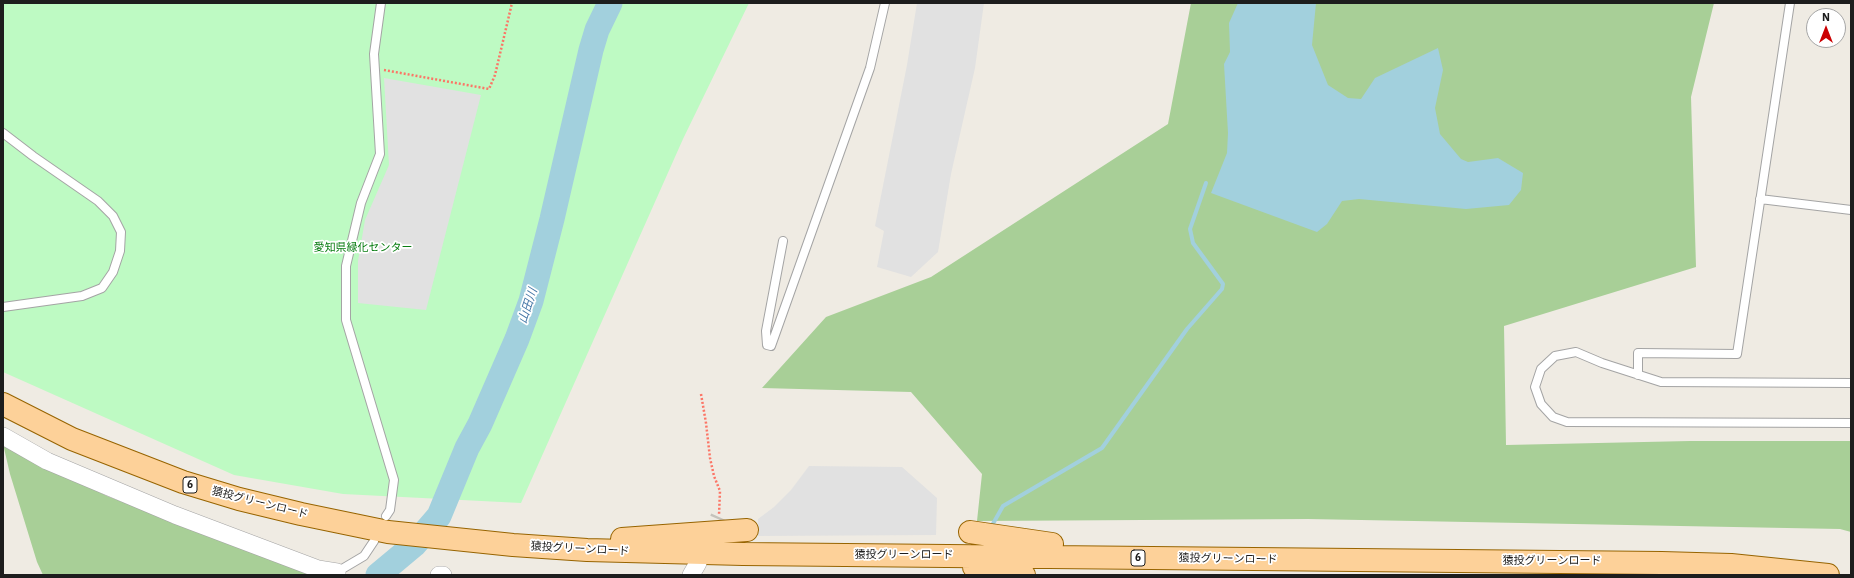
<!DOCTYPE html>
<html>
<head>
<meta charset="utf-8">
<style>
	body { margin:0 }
	#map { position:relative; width:1854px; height:578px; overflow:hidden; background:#efebe3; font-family:"IBM Plex Sans",sans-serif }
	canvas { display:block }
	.frame { position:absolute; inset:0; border:4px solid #1d1d1d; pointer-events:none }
	.north { position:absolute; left:1806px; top:8px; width:40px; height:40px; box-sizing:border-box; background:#fff; border:1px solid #a5a5a5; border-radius:50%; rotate:0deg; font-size:11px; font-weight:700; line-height:16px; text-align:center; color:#1d1d1d }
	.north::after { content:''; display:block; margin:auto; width:14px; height:18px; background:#cb0002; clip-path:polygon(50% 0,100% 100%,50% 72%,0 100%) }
</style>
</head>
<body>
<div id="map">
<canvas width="1854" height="578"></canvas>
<div class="frame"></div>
<div class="north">N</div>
</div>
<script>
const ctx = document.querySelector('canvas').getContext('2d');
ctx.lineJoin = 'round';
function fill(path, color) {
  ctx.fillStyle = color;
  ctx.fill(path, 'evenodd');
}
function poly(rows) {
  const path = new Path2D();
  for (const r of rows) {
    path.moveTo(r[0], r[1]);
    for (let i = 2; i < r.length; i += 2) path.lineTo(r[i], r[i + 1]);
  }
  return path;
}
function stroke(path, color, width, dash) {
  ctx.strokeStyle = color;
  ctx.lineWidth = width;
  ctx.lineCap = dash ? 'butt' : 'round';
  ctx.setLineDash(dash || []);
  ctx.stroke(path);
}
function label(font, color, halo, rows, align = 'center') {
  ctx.font = font + ' "IBM Plex Sans","Noto Sans JP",sans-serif';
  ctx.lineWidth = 3.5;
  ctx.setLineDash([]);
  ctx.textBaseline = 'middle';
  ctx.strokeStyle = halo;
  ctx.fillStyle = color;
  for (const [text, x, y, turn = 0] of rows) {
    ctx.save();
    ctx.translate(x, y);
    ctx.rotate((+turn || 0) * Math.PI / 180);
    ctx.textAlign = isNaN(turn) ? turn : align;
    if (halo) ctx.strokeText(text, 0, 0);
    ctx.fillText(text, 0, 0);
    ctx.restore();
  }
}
fill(poly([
	[1191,3,1714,3,1691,97,1696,267,1504,326,1506,445,1690,441,1851,441,1851,532,1840,529,1308,519,977,521,982,474,911,392,762,388,826,317,931,277,1168,124],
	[3,444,107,496,313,575,43,575,37,562,10,474]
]), '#a8cf97');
fill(poly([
	[3,3,749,3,683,139,521,503,343,494,234,475,3,372]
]), '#befac3');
fill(poly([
	[917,3,984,3,975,68,951,174,938,252,911,277,877,267,884,231,875,226,907,65],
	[384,78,481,95,426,310,358,303,358,261,365,220,389,165],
	[809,466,902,467,937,498,936,535,758,536,758,519,774,507,791,490]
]), '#e1e1e1');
fill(poly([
	[1238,3,1316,3,1312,45,1328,85,1348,98,1361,99,1375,78,1438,48,1443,70,1435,108,1440,134,1461,159,1468,162,1498,158,1523,173,1521,190,1509,205,1466,209,1359,199,1342,201,1327,224,1317,232,1211,193,1227,153,1228,133,1224,64,1230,52,1229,23]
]), '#a2d0dd');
stroke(poly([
	[990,529,1003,506,1102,448,1187,329,1222,289,1223,284,1193,243,1190,229,1206,183]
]), '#a2d0dd', 4);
stroke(poly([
	[378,575,414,545,439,516,467,448,480,424,517,339,531,301,552,219,591,50,597,30,610,3]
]), '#a2d0dd', 25);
stroke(poly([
	[708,542,719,517]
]), '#c5c2bb', 17, [17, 8]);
const service = poly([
	[381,3,374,54,380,154,361,203,346,266,346,320,394,480,390,510,386,516],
	[3,133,33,156,98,201,113,216,121,232,120,251,113,272,102,288,82,296,3,307],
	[1760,199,1851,210],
	[783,241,766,331,767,345,771,346,870,68,885,3],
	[1638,375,1638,353,1737,354,1790,3],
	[1851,383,1661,382,1602,363,1576,352,1555,356,1541,369,1535,387,1541,404,1553,417,1567,422,1851,423],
	[337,572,364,556,374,541]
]);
const minor = poly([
	[3,436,47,461,175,515,318,569,337,572,337,575],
	[439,575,443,575],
	[691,575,698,563]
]);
const primary = poly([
	[3,404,72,439,183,482,239,499,301,514,388,532,513,545,587,550,743,554,1662,563,1731,565,1828,575],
	[970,532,1052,544],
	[622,539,747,530],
	[974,567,1024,575]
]);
stroke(service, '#a4a4a4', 10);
stroke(minor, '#a4a4a4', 18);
stroke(primary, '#976400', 24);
stroke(poly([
	[384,70,489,89,495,75,512,3],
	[701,394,706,423,710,458,714,476,720,491,719,515]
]), '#fc7566', 2.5, [2, 2]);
stroke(service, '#fff', 8);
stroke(minor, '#fff', 17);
stroke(primary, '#fdd199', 22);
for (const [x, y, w] of [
	[190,485,14],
	[1138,558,14]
]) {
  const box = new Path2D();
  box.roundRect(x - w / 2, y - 8, w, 16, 3);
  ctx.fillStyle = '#fff';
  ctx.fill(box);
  stroke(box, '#1d1d1d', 1);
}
label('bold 10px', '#1d1d1d', null, [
	["6",190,485],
	["6",1138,558]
]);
label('11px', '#097d12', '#fff', [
	["愛知県緑化センター",363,248]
]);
label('11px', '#1d1d1d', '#fff', [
	["猿投グリーンロード",260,503,14],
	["猿投グリーンロード",580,549,3],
	["猿投グリーンロード",904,555],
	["猿投グリーンロード",1228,559,1],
	["猿投グリーンロード",1552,561]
]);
label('italic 12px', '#4577a6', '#fff', [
	["山田川",528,306,-72]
]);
</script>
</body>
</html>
